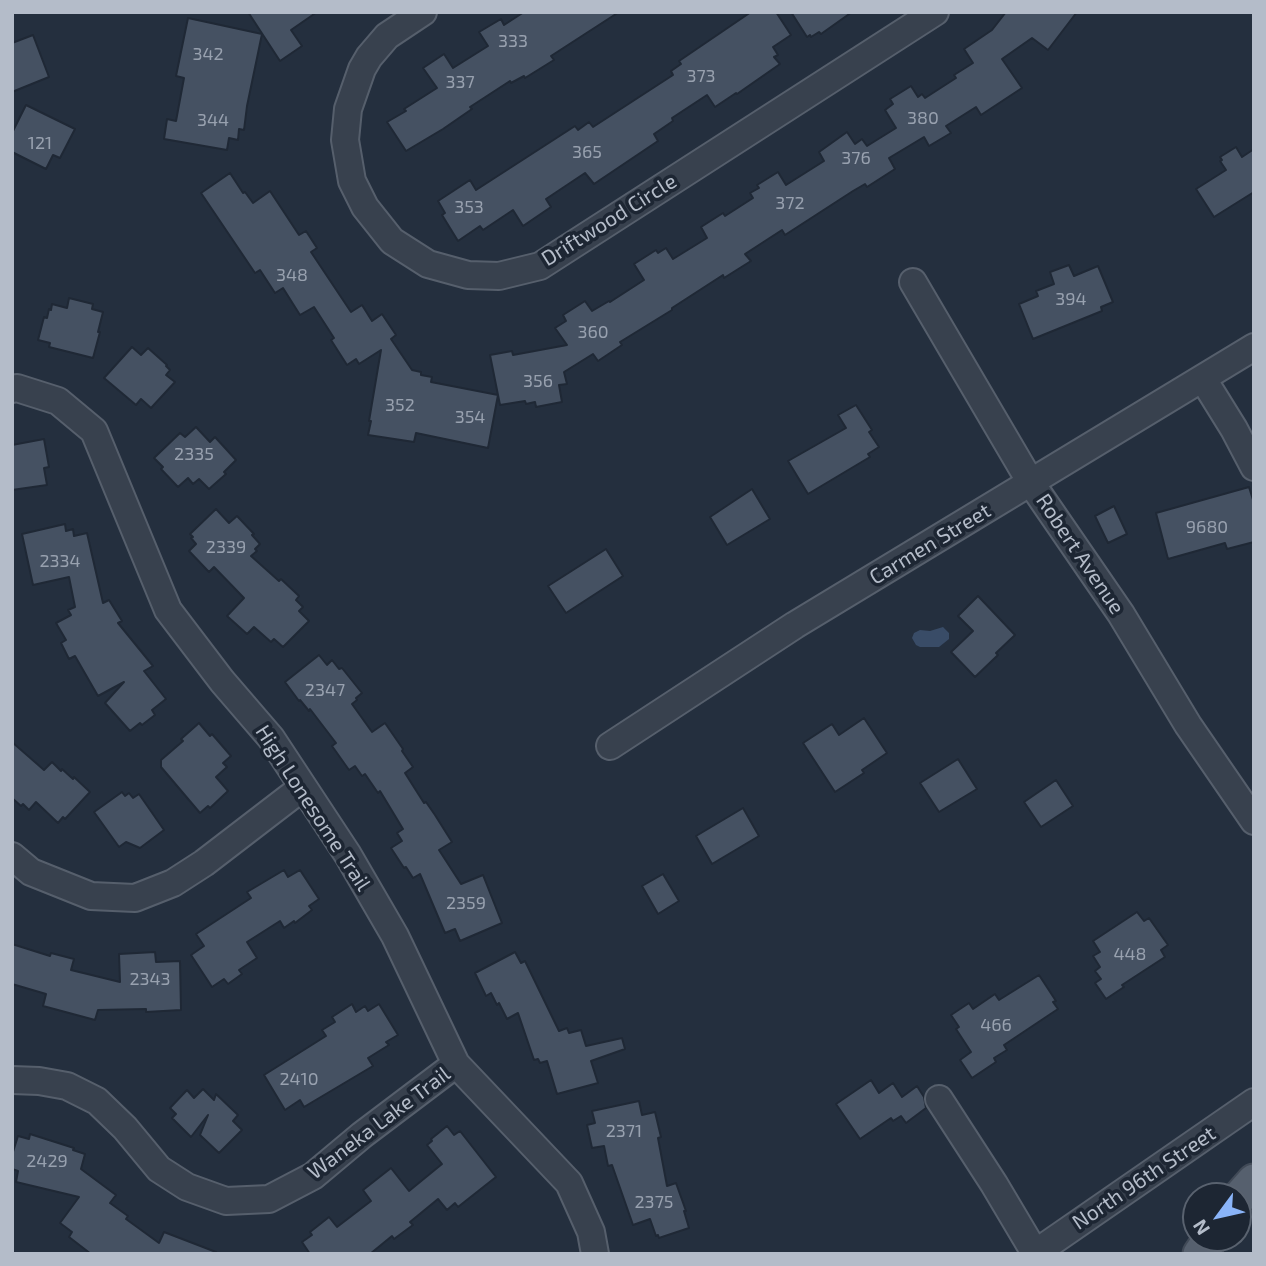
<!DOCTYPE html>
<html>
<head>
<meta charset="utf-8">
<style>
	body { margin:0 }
	#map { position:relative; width:1266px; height:1266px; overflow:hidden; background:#242f3e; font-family:"Exo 2",sans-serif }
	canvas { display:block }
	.frame { position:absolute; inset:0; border:14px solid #b4bcc9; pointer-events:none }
	.north { position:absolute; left:1182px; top:1182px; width:70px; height:70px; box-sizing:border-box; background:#1d2633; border:2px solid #59626f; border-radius:50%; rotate:237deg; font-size:19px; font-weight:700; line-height:28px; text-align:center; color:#b4bcc9 }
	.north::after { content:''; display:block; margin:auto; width:24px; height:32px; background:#8ab4f8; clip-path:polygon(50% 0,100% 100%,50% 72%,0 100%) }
</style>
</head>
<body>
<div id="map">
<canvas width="1266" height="1266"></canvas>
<div class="frame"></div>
<div class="north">N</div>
</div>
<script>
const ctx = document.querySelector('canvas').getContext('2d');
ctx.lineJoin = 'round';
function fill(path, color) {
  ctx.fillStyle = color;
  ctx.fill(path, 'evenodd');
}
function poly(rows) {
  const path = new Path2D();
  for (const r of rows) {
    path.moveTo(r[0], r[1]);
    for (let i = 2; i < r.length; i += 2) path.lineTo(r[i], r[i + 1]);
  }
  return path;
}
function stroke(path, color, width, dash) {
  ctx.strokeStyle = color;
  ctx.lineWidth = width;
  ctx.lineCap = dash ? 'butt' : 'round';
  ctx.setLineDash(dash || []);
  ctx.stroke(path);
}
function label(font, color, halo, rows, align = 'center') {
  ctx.font = font + ' "Exo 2",sans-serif';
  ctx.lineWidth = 7;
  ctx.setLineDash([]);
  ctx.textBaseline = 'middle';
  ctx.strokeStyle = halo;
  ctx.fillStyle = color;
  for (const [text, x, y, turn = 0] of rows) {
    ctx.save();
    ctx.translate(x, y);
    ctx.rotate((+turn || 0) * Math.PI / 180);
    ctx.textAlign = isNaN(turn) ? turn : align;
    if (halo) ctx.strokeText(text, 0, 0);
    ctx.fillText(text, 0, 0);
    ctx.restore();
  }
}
fill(poly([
	[943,627,949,633,949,639,939,647,920,647,916,645,912,638,914,633,920,630,930,631]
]), '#394c67');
const building = poly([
	[248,12,317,12,291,30,302,46,280,61,248,12],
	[524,12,619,12,551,56,554,60,525,78,524,76,511,83,510,81,470,107,472,109,443,129,406,151,387,122,406,111,404,109,437,88,423,68,444,54,453,68,488,46,479,32,501,19,504,25,524,12],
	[751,12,776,12,791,35,773,47,778,55,774,57,780,64,737,94,736,93,715,107,707,95,672,118,673,121,654,134,658,141,594,184,585,173,546,199,551,207,523,226,513,210,483,230,480,226,458,241,442,215,445,213,438,201,470,180,476,190,575,126,578,130,589,122,593,127,673,75,671,71,681,64,679,61,751,12],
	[791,12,852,12,821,34,819,32,811,37,810,35,807,37,791,12],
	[1006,12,1077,12,1048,50,1032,38,1002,59,1022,88,981,115,976,107,946,126,951,133,929,146,924,137,889,158,895,169,867,187,865,184,853,191,785,235,782,230,745,254,751,261,724,278,723,275,672,308,672,310,620,342,622,345,598,361,593,354,564,372,567,384,559,385,562,402,536,407,535,402,526,404,525,401,500,405,490,355,512,351,513,355,567,345,555,328,566,321,563,315,585,301,592,311,609,301,610,302,644,280,634,264,656,250,658,253,666,248,673,259,707,238,701,227,723,213,725,216,753,198,750,193,759,188,757,185,778,172,786,185,824,161,819,152,847,132,855,144,862,139,867,146,896,128,885,110,893,104,890,99,911,86,918,97,922,94,925,98,956,78,954,75,973,63,964,49,992,30,1006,12],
	[188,18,262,34,247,106,244,130,239,129,238,140,229,138,227,150,164,139,167,119,176,121,184,78,176,76,188,18],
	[33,35,49,77,12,92,12,43,33,35],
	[26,105,75,129,60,158,53,155,46,169,12,152,12,133,26,105],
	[1236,147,1242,157,1254,149,1254,192,1214,217,1196,189,1226,170,1220,161,1222,160,1220,157,1236,147],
	[230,173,243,193,245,192,253,203,270,191,299,235,306,231,317,248,311,252,351,312,362,305,372,321,382,314,396,335,391,339,412,370,421,372,421,375,432,377,431,382,498,395,488,448,416,433,414,442,368,435,371,421,369,421,381,350,359,364,356,359,347,365,331,340,334,338,314,307,300,315,283,288,275,293,260,270,255,273,201,193,230,173],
	[1069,265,1074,276,1098,266,1113,302,1101,307,1102,311,1033,339,1019,304,1038,296,1036,291,1054,284,1050,272,1069,265],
	[69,298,93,304,92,309,103,312,98,332,100,332,93,358,49,347,50,343,38,340,44,317,47,318,49,309,51,310,52,304,67,308,69,298],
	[132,347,141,355,148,348,167,365,166,366,170,370,166,375,175,382,151,408,141,399,136,405,104,378,132,347],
	[856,405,872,430,869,432,879,447,868,454,870,457,808,494,788,461,846,428,838,415,856,405],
	[196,427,210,442,215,437,236,460,224,472,226,474,209,489,199,479,193,484,188,478,178,487,161,469,163,467,154,458,180,433,185,437,196,427],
	[44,439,49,467,44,468,47,485,12,490,12,445,44,439],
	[1249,487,1254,503,1254,542,1227,549,1225,543,1168,559,1156,513,1249,487],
	[752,489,770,519,727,545,710,517,752,489],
	[1114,506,1127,534,1108,543,1095,516,1114,506],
	[216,509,229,523,237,516,254,534,252,535,260,544,255,549,257,551,251,556,279,581,281,579,299,596,296,600,303,607,299,611,309,621,283,647,274,639,271,642,254,627,247,634,227,616,244,598,214,567,209,572,189,551,196,544,191,538,193,537,190,534,216,509],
	[65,524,66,531,73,529,74,536,87,533,103,603,109,600,122,621,118,623,153,666,144,671,166,699,152,710,155,715,142,725,140,723,130,731,105,703,124,682,98,696,75,656,69,659,61,643,66,640,56,623,71,615,68,610,75,607,69,577,33,585,22,534,65,524],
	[606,549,623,576,566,613,548,586,606,549],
	[978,596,1015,635,996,653,998,655,975,677,951,652,973,631,958,616,978,596],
	[319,655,327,665,332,660,339,669,342,668,362,693,356,698,357,700,352,704,372,732,385,723,403,749,402,751,413,767,405,773,424,803,426,802,435,815,452,842,439,850,461,884,483,875,502,923,460,941,455,929,445,933,420,874,413,878,406,867,404,868,391,848,402,841,397,833,403,829,380,791,378,793,365,774,362,776,355,766,349,770,332,746,336,743,310,709,309,711,300,700,299,701,285,682,319,655],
	[864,718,887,753,862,770,864,773,835,792,803,743,832,724,839,735,864,718],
	[199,723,210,736,212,734,231,756,223,763,227,767,216,777,228,791,210,808,208,806,200,813,161,767,161,760,183,741,181,739,199,723],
	[12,742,44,770,52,762,61,771,62,769,73,779,74,777,90,792,65,819,63,817,58,823,36,802,29,810,23,804,21,806,12,798,12,742],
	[958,759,977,789,939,812,920,783,958,759],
	[1056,780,1073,806,1041,827,1024,802,1056,780],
	[122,792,125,796,129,793,133,798,139,794,164,830,140,848,126,842,119,847,94,812,122,792],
	[743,808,759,836,712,864,696,836,743,808],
	[284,870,288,877,300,870,319,899,309,906,312,910,295,923,294,921,284,928,280,921,247,942,257,958,239,970,242,974,228,984,224,979,212,987,191,955,204,946,196,934,251,898,247,892,284,870],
	[663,874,679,901,658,914,642,886,663,874],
	[1137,912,1144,921,1149,918,1168,945,1161,950,1165,957,1122,985,1124,987,1106,999,1095,983,1101,979,1095,971,1100,967,1093,956,1100,952,1093,941,1137,912],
	[12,944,50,956,51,953,74,959,71,970,120,982,119,954,155,952,156,962,180,961,181,1010,146,1012,146,1009,98,1010,95,1020,43,1006,46,994,12,984,12,944],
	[515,952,521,963,525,961,559,1031,567,1028,569,1033,581,1030,586,1046,622,1038,625,1049,591,1061,598,1083,557,1094,547,1061,540,1063,538,1059,534,1060,518,1013,507,1019,499,1003,497,1005,491,993,486,996,475,973,515,952],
	[1039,975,1056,1001,1053,1002,1058,1009,1004,1045,1007,1050,994,1058,996,1062,972,1078,960,1060,971,1052,956,1029,959,1027,951,1015,969,1003,973,1009,995,994,999,1000,1039,975],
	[352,1004,356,1012,365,1006,368,1011,379,1004,398,1035,386,1042,389,1045,368,1058,373,1066,304,1107,300,1100,285,1110,264,1075,326,1036,322,1030,335,1022,332,1017,352,1004],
	[871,1080,879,1093,893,1083,902,1097,917,1086,924,1097,926,1108,906,1123,901,1116,893,1121,891,1118,860,1139,836,1104,871,1080],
	[203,1089,214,1100,216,1094,238,1115,233,1121,242,1130,219,1153,200,1135,208,1115,191,1137,172,1118,176,1114,170,1108,187,1090,194,1098,203,1089],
	[639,1101,642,1115,655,1112,661,1137,658,1138,667,1186,676,1183,686,1211,684,1211,689,1228,659,1238,658,1235,656,1236,650,1219,633,1225,612,1165,608,1166,604,1146,592,1148,587,1125,595,1123,592,1111,639,1101],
	[447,1126,454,1135,460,1131,496,1177,458,1207,455,1203,447,1210,438,1199,410,1222,413,1225,394,1239,392,1236,370,1254,310,1254,302,1242,312,1235,310,1232,329,1217,337,1227,371,1201,363,1190,391,1168,409,1191,442,1164,427,1145,432,1141,431,1139,447,1126],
	[30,1134,74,1148,73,1150,85,1154,81,1169,116,1195,110,1203,128,1216,126,1219,159,1243,164,1232,216,1252,216,1254,91,1254,69,1237,72,1232,60,1223,79,1197,16,1182,18,1171,12,1169,12,1155,18,1136,29,1139,30,1134]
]);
fill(building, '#455162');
stroke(building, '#1f2835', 2);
const minor = poly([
	[423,12,387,36,369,57,362,69,348,109,345,140,352,181,365,207,392,241,428,264,468,275,499,276,540,266,935,12],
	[913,282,1031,483,1121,614,1188,725,1254,821],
	[1203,379,1234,429,1254,467],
	[12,389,17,388,58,401,94,431,168,610,222,681,271,738,348,855,395,936,456,1064,569,1183,591,1232,595,1254],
	[610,746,795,625,1254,347],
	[12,856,31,872,91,896,135,898,173,883,204,863,303,787],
	[12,1080,39,1081,67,1086,97,1101,125,1128,159,1169,187,1187,226,1201,269,1199,313,1176,362,1135,456,1064],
	[939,1099,994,1184,1035,1253],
	[1034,1254,1254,1102]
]);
const major = poly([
	[1238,1199,1254,1181],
	[1200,1254,1211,1238]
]);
stroke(minor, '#565f6c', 30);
stroke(major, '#414a57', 37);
stroke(minor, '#38414e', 26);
stroke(major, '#56606e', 33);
label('18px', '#98a1af', null, [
	["333",513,41],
	["342",208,54],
	["373",701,76],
	["337",460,82],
	["380",923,118],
	["344",213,120],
	["121",40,143],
	["365",587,152],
	["376",856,158],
	["372",790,203],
	["353",469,207],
	["348",292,275],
	["394",1071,299],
	["360",593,332],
	["356",538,381],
	["352",400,405],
	["354",470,417],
	["2335",194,454],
	["9680",1207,527],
	["2339",226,547],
	["2334",60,561],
	["2347",325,690],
	["2359",466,903],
	["448",1130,954],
	["2343",150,979],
	["466",996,1025],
	["2410",299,1079],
	["2371",624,1131],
	["2429",47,1161],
	["2375",654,1202]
]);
label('21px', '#b4bcc9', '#1d2633', [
	["Driftwood Circle",609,220,-32],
	["Carmen Street",930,544,-31],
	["Robert Avenue",1080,554,56],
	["High Lonesome Trail",313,808,57],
	["Waneka Lake Trail",379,1123,-37],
	["North 96th Street",1144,1178,-34]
]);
</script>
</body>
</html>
